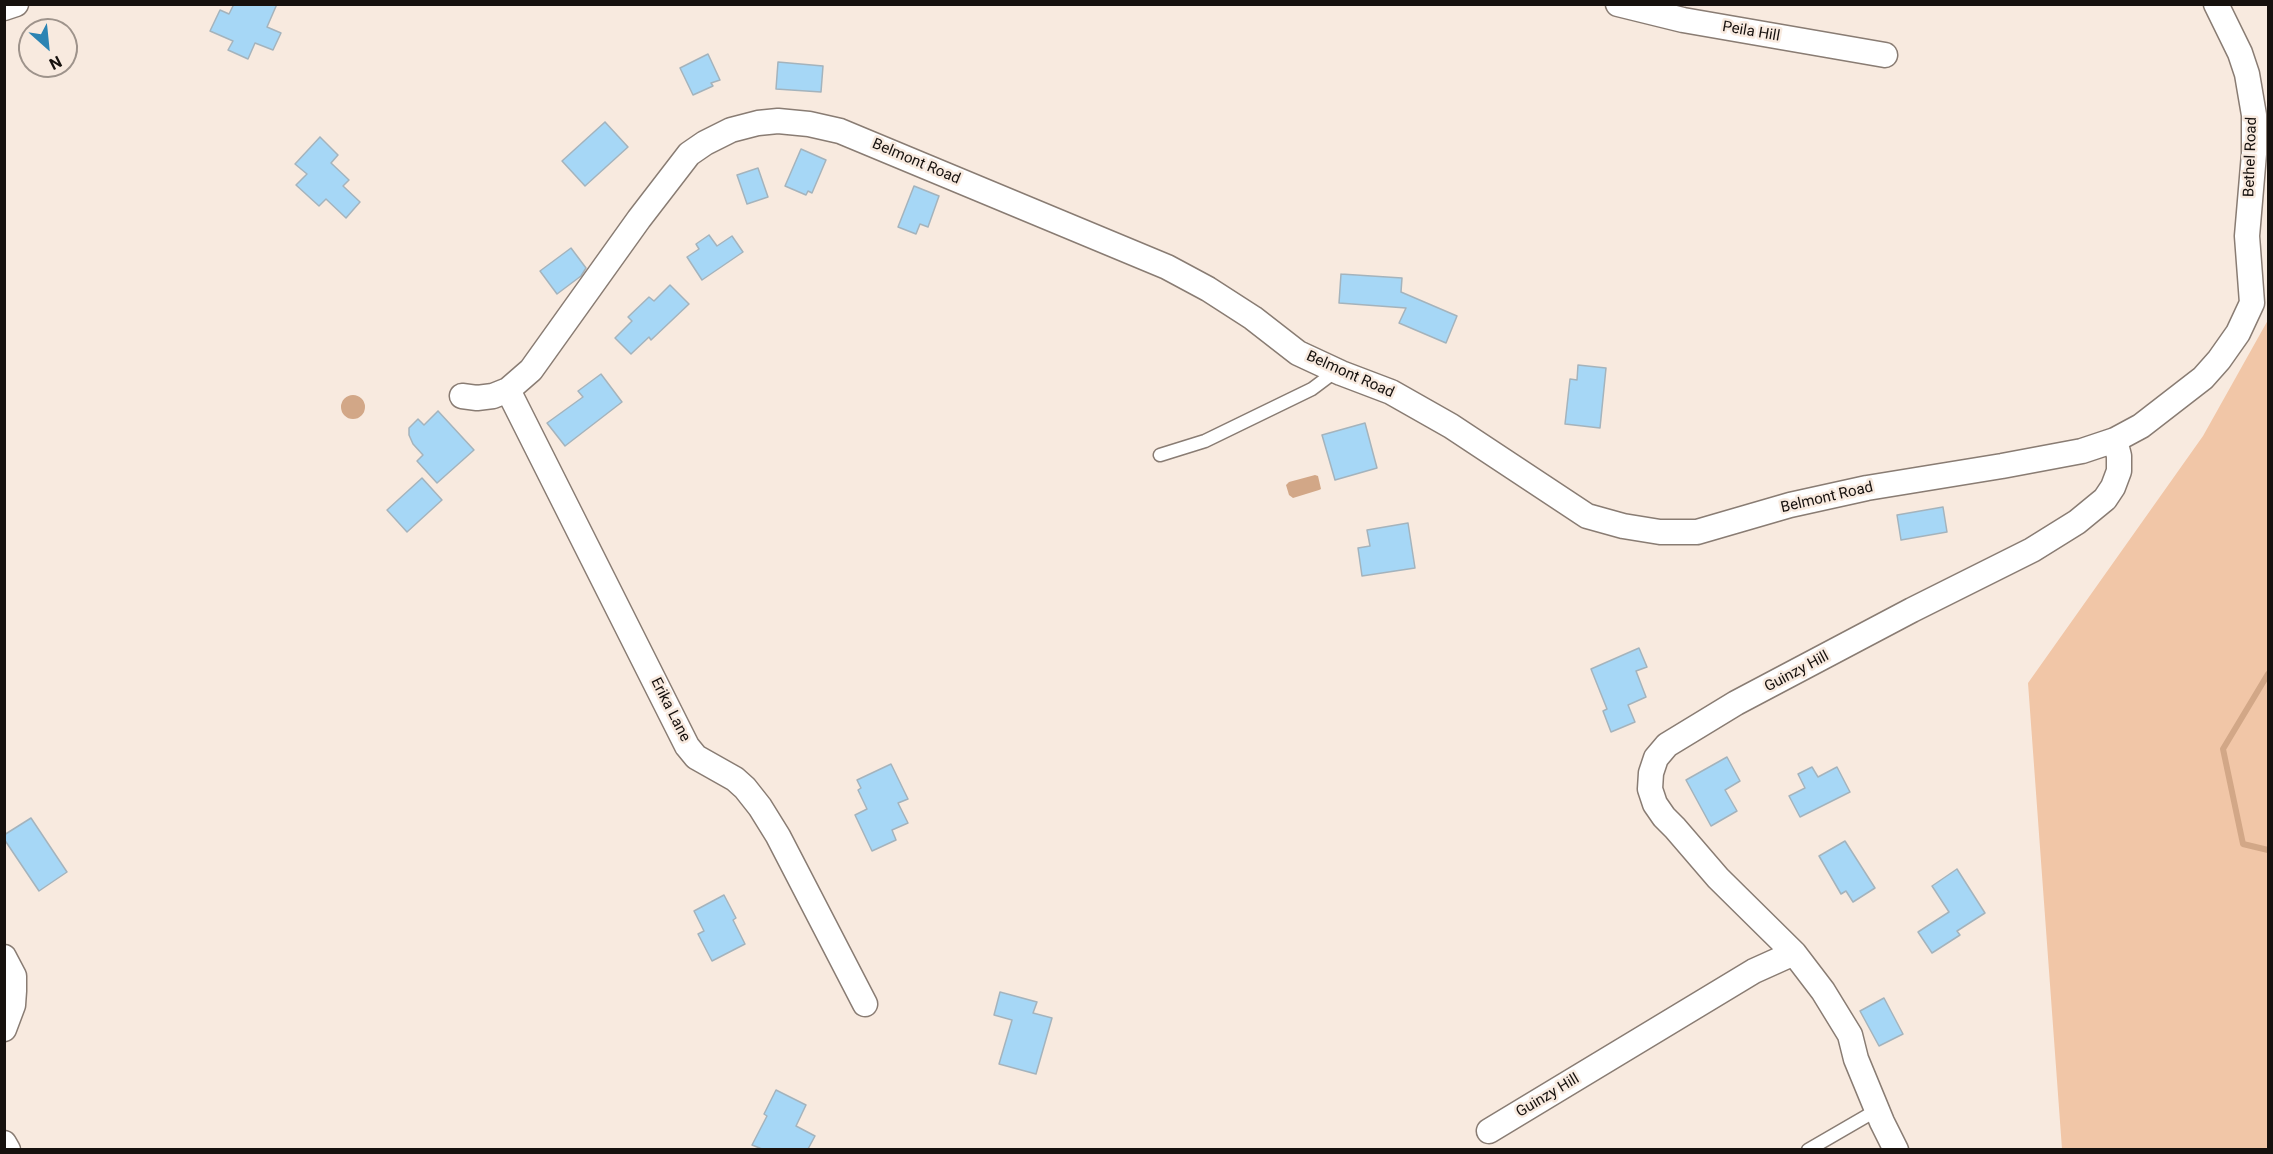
<!DOCTYPE html>
<html>
<head>
<meta charset="utf-8">
<style>
	body { margin:0 }
	#map { position:relative; width:2273px; height:1154px; overflow:hidden; background:#f8eadf; font-family:Roboto,sans-serif }
	canvas { display:block }
	.frame { position:absolute; inset:0; border:6px solid #16110e; pointer-events:none }
	.north { position:absolute; left:18px; top:18px; width:60px; height:60px; box-sizing:border-box; background:#f8eadf; border:2px solid #9e938b; border-radius:50%; rotate:153deg; font-size:16px; font-weight:700; line-height:24px; text-align:center; color:#16110e }
	.north::after { content:''; display:block; margin:auto; width:21px; height:27px; background:#2c84b3; clip-path:polygon(50% 0,100% 100%,50% 72%,0 100%) }
</style>
</head>
<body>
<div id="map">
<canvas width="2273" height="1154"></canvas>
<div class="frame"></div>
<div class="north">N</div>
</div>
<script>
const ctx = document.querySelector('canvas').getContext('2d');
ctx.lineJoin = 'round';
function fill(path, color) {
  ctx.fillStyle = color;
  ctx.fill(path, 'evenodd');
}
function poly(rows) {
  const path = new Path2D();
  for (const r of rows) {
    if (r.length === 3) {
      path.moveTo(r[0] + r[2], r[1]);
      path.arc(r[0], r[1], r[2], 0, 2 * Math.PI);
      continue;
    }
    path.moveTo(r[0], r[1]);
    for (let i = 2; i < r.length; i += 2) path.lineTo(r[i], r[i + 1]);
  }
  return path;
}
function stroke(path, color, width, dash) {
  ctx.strokeStyle = color;
  ctx.lineWidth = width;
  ctx.lineCap = dash ? 'butt' : 'round';
  ctx.setLineDash(dash || []);
  ctx.stroke(path);
}
function label(font, color, halo, rows, align = 'center') {
  ctx.font = font + ' Roboto,sans-serif';
  ctx.lineWidth = 5;
  ctx.setLineDash([]);
  ctx.textBaseline = 'middle';
  ctx.strokeStyle = halo;
  ctx.fillStyle = color;
  for (const [text, x, y, turn = 0] of rows) {
    ctx.save();
    ctx.translate(x, y);
    ctx.rotate((+turn || 0) * Math.PI / 180);
    ctx.textAlign = isNaN(turn) ? turn : align;
    if (halo) ctx.strokeText(text, 0, 0);
    ctx.fillText(text, 0, 0);
    ctx.restore();
  }
}
fill(poly([
	[2268,320,2268,1149,2062,1149,2028,683,2203,436]
]), '#f1c6a7');
fill(poly([
	[353,407,12],
	[1315,475,1318,476,1321,489,1319,490,1293,498,1289,495,1286,485,1289,482]
]), '#d2a787');
stroke(poly([
	[2268,674,2223,749,2243,844,2268,850]
]), '#d2a787', 6);
const building = poly([
	[234,4,277,4,267,27,281,33,273,50,255,43,248,59,228,50,233,41,210,31,220,10,229,14,234,4],
	[708,54,720,80,711,83,713,86,693,95,680,68,708,54],
	[778,62,823,66,821,92,776,89,778,62],
	[605,122,628,147,585,186,562,161,605,122],
	[320,137,338,155,331,163,349,180,343,186,360,202,346,218,326,199,319,206,296,185,307,174,295,164,320,137],
	[801,149,826,160,812,193,808,191,806,195,785,186,801,149],
	[758,168,768,197,747,204,737,175,758,168],
	[914,186,939,196,928,227,920,224,916,234,898,227,914,186],
	[709,235,717,246,732,236,743,252,702,280,687,257,699,249,696,244,709,235],
	[571,248,586,268,581,276,557,294,540,271,571,248],
	[1341,274,1402,278,1401,292,1457,316,1446,343,1399,323,1406,308,1339,303,1341,274],
	[670,285,689,304,651,340,649,337,631,354,615,338,632,321,628,317,649,297,654,301,670,285],
	[1578,365,1606,368,1600,428,1565,424,1570,379,1577,380,1578,365],
	[601,374,622,402,565,446,547,423,583,397,578,391,601,374],
	[438,411,474,450,437,483,417,461,423,455,413,444,409,435,409,428,418,419,424,425,438,411],
	[1365,423,1377,468,1335,480,1322,435,1365,423],
	[422,478,442,500,407,532,387,510,422,478],
	[1943,507,1947,532,1901,540,1897,515,1943,507],
	[1408,523,1415,568,1362,576,1358,548,1370,546,1367,530,1408,523],
	[1639,648,1647,667,1636,671,1646,697,1628,705,1635,722,1611,732,1603,711,1607,709,1591,669,1639,648],
	[1727,757,1740,781,1725,790,1737,811,1711,826,1686,780,1727,757],
	[891,764,908,799,898,803,908,823,892,830,896,840,872,851,855,815,867,809,858,790,861,788,857,780,891,764],
	[1812,767,1818,777,1837,767,1850,792,1800,817,1789,796,1805,788,1798,774,1812,767],
	[31,818,67,872,39,891,4,839,4,835,31,818],
	[1845,841,1875,888,1853,902,1846,891,1841,894,1819,856,1845,841],
	[1957,869,1985,913,1957,931,1960,935,1932,953,1918,932,1949,912,1932,886,1957,869],
	[724,895,736,918,733,920,745,944,712,961,698,934,704,931,694,911,724,895],
	[1000,992,1037,1002,1033,1013,1052,1018,1036,1074,999,1064,1012,1020,994,1015,1000,992],
	[1884,998,1903,1034,1879,1046,1860,1011,1884,998],
	[776,1090,806,1105,796,1126,815,1136,808,1149,762,1149,752,1145,767,1116,764,1114,776,1090]
]);
fill(building, '#a6d7f6');
stroke(building, '#a4b3bc', 1.5);
const service = poly([
	[1160,455,1205,441,1312,389,1336,371],
	[1808,1150,1877,1110]
]);
const minor = poly([
	[1618,4,1683,20,1885,55],
	[4,8,16,4],
	[508,390,687,746,696,757,735,779,745,788,760,807,778,836,865,1004],
	[462,396,477,398,493,396,508,390,531,370,639,219,689,154,705,143,731,130,758,123,778,121,809,124,840,131,1167,267,1208,289,1253,318,1298,353,1341,373,1391,392,1451,426,1587,516,1623,526,1660,532,1697,532,1790,505,1867,488,2002,466,2082,451,2115,440,2141,426,2203,378,2219,360,2238,333,2252,303,2247,236,2254,154,2254,115,2247,74,2240,53,2216,4],
	[4,957,14,976,14,991,13,1005,4,1029],
	[1489,1131,1754,971,1794,953],
	[4,1143,8,1150],
	[1896,1150,1882,1122,1856,1059,1850,1035,1823,991,1794,953,1718,878,1675,828,1664,817,1655,804,1650,789,1651,773,1656,758,1667,745,1736,703,1912,610,2032,550,2077,522,2105,499,2113,487,2119,471,2119,456,2115,440]
]);
stroke(service, '#897c73', 15);
stroke(minor, '#897c73', 27);
stroke(service, '#fff', 12);
stroke(minor, '#fff', 24);
label('15px', '#16110e', '#f8eadf', [
	["Peila Hill",1751,32,10],
	["Bethel Road",2251,157,-88],
	["Belmont Road",916,162,23],
	["Belmont Road",1350,375,24],
	["Belmont Road",1827,498,-13],
	["Guinzy Hill",1797,672,-28],
	["Erika Lane",670,710,63],
	["Guinzy Hill",1548,1096,-31]
]);
</script>
</body>
</html>
